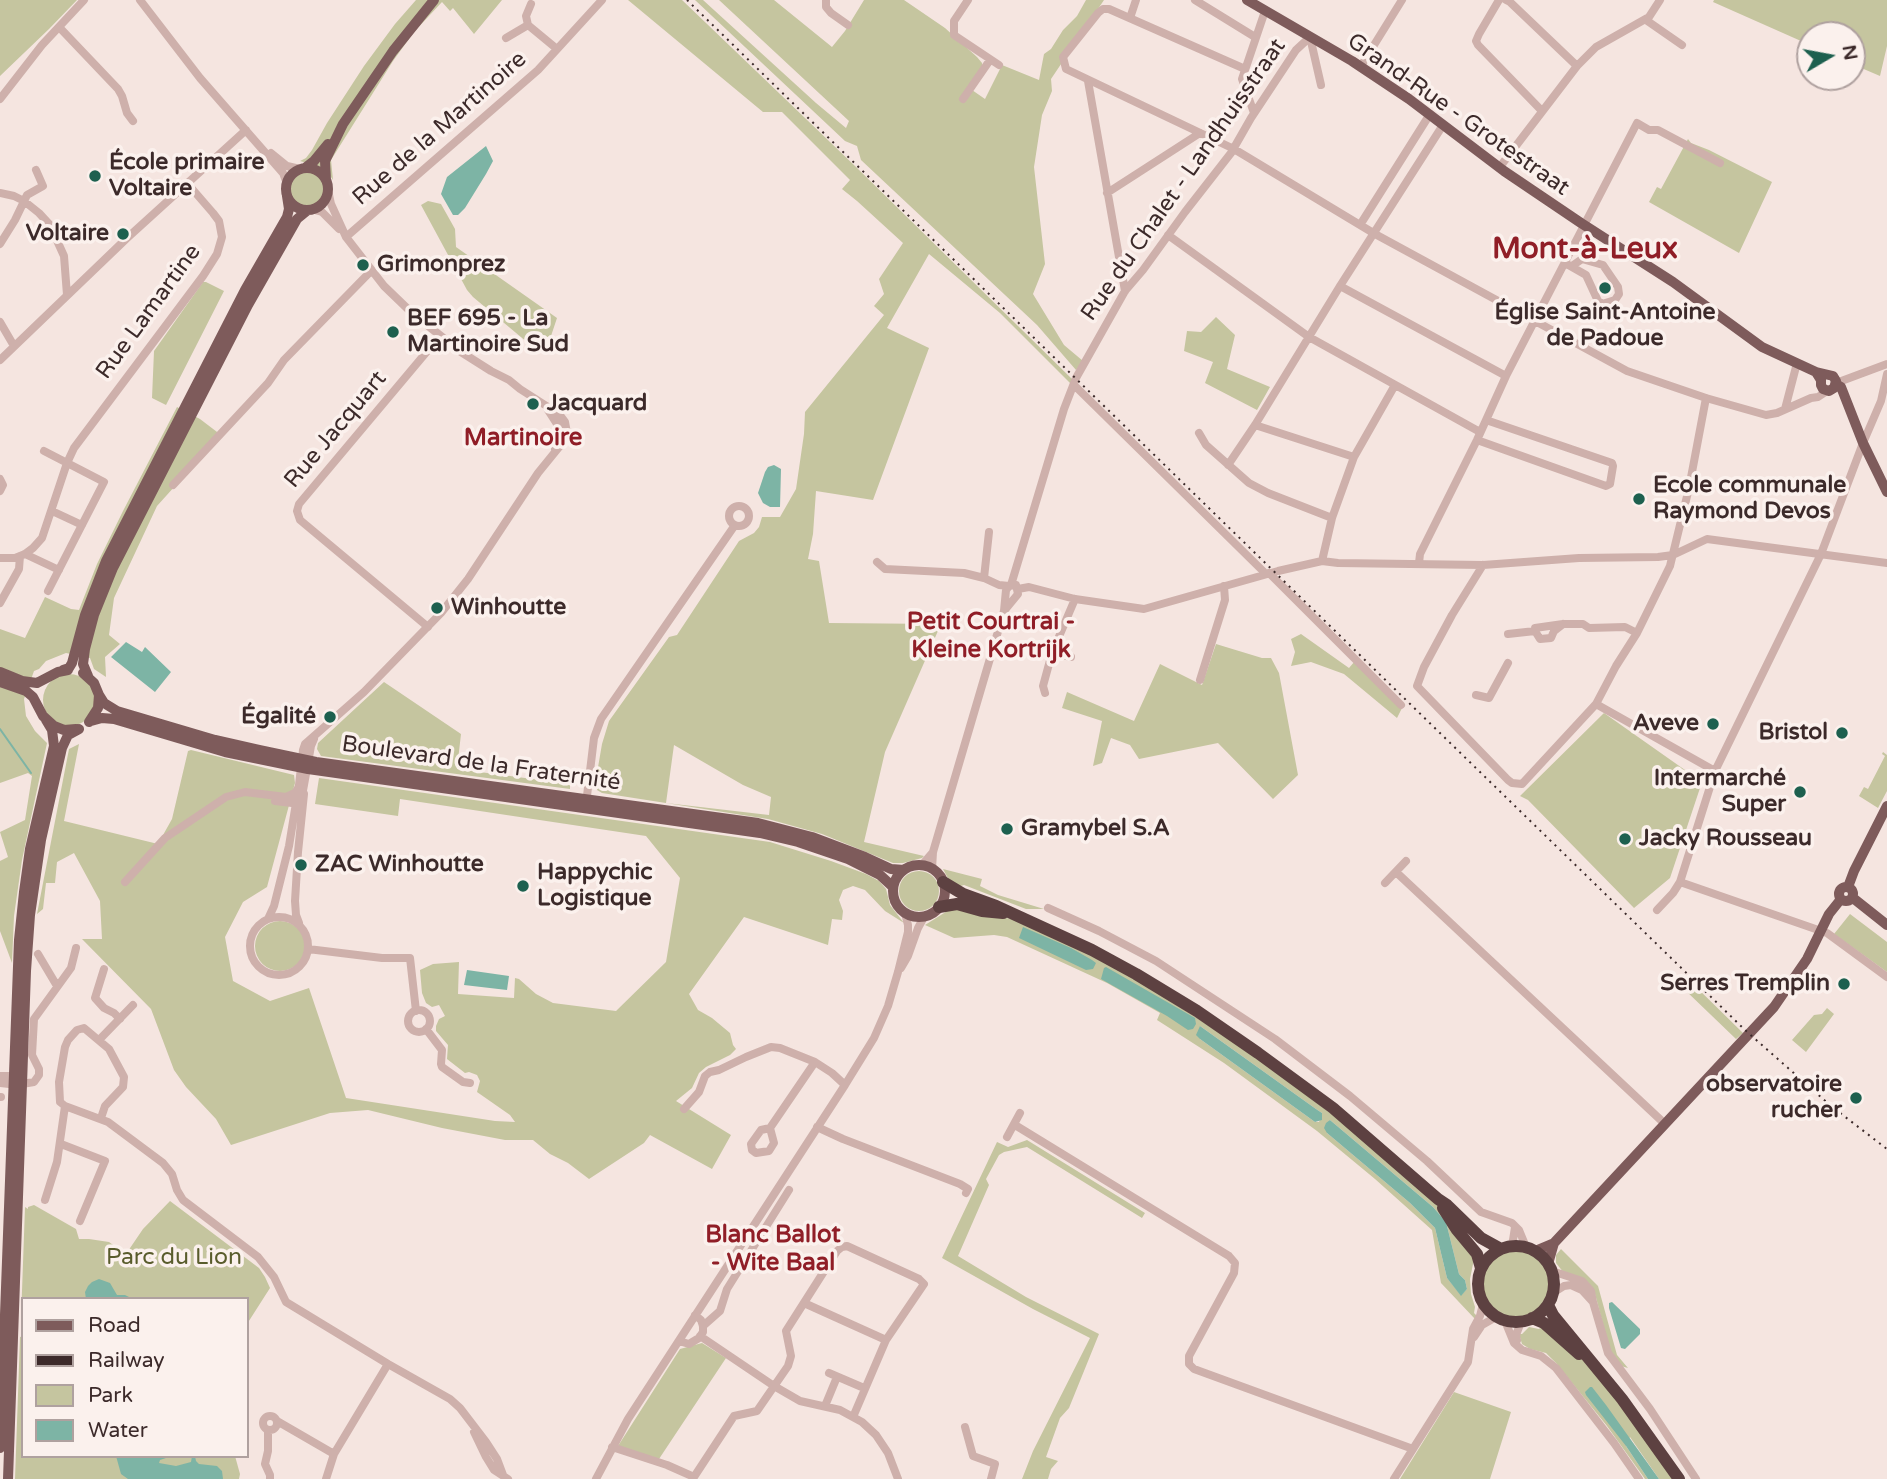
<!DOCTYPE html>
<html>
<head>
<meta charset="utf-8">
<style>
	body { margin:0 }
	#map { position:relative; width:1887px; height:1479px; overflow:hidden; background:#f5e5e0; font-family:"Varela Round",sans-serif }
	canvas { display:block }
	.legend { position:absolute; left:21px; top:1297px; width:228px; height:161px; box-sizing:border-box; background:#fbf1ed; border:2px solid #afa19f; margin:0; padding:9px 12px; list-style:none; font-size:21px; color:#3c2a2a }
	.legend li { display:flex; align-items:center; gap:14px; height:35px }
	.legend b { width:35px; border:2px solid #afa19f }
	.north { position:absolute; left:1796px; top:21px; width:70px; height:70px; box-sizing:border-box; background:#fbf1ed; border:2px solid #afa19f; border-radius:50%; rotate:80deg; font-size:19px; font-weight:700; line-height:28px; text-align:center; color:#3c2a2a }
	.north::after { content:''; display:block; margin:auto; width:24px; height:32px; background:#1d604f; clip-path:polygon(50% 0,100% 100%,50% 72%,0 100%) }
</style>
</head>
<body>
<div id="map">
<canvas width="1887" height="1479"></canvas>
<ul class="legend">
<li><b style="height:9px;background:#7e5b5b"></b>Road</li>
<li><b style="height:9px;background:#3c2a2a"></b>Railway</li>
<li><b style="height:19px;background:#c5c59f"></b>Park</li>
<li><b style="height:19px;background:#7db4a5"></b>Water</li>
</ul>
<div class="north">N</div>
</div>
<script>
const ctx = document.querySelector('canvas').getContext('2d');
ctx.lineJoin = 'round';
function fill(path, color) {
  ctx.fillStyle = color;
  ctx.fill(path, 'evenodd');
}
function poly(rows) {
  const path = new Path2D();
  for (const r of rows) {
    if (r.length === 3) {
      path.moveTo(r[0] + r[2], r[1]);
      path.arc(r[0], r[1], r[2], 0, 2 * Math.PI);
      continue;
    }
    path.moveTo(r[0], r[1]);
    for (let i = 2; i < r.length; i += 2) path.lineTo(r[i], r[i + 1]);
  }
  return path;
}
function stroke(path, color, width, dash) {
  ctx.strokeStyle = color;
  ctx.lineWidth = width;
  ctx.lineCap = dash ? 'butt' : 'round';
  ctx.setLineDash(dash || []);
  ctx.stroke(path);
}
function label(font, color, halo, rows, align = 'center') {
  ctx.font = font + ' "Varela Round",sans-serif';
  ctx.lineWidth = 7;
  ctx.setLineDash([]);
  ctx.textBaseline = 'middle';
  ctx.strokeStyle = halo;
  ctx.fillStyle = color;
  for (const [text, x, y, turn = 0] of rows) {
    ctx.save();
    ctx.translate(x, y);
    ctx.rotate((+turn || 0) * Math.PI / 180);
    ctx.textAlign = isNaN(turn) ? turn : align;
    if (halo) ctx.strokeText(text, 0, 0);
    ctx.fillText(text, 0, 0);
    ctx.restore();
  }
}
fill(poly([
	[0,0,77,0,49,29,0,76],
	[416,0,502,0,474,34,453,8,450,11,442,2,414,32,393,61,331,160,333,180,327,171,317,166,300,161,306,158,312,150,327,123,364,66,395,24],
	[628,0,682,0,855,166,1073,380,1071,384,1000,313,929,254,887,328,929,348,873,500,816,491,813,534,808,559,819,561,829,623,941,624,885,752,864,842,924,856,922,858,903,863,893,863,822,834,768,819,602,793,597,790,596,779,602,744,609,721,669,637,677,635,739,541,754,533,759,527,762,517,780,517,796,489,804,434,805,412,884,315,874,306,884,294,879,279,903,243,857,201,842,189,850,180,782,112,763,112],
	[674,745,743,785,771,797,769,815,666,803],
	[695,0,703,0,816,103,846,128,849,121,719,0,774,0,832,47,845,31,864,0,904,0,945,28,977,57,982,63,982,69,972,90,985,99,1002,65,1039,80,1044,54,1051,49,1063,30,1077,16,1086,0,1104,0,1051,79,1052,91,1042,115,1034,167,1045,264,1033,294,1064,345,1083,361,1076,370,1037,325,861,160,857,146,845,141],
	[1714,0,1887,0,1887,46,1880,76,1852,64,1852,35,1810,35,1810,45,1713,2],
	[1688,139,1691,143,1709,150,1772,182,1739,253,1649,202,1657,187,1661,189],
	[307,189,17],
	[428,201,441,204,455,229,456,247,557,318,550,339,540,353,473,297,467,290,421,205],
	[203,282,206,282,224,291,166,405,152,398,154,351],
	[1216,317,1235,335,1227,369,1270,387,1257,410,1205,383,1213,362,1184,351,1187,331,1201,332],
	[177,407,200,419,221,435,157,506,114,598,109,635,120,644,105,657,106,677,94,669,90,658,66,653,46,661,39,669,34,671,24,699,26,716,35,731,47,743,22,860,14,916,12,963,0,931,0,861,8,857,0,832,25,820,32,776,28,773,0,783,0,629,25,638,45,597,71,609,79,610,97,564,123,511],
	[1301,634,1349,668,1355,661,1402,708,1397,718,1344,674,1311,662,1291,666,1295,652,1291,639],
	[1216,644,1262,658,1271,658,1279,673,1298,775,1273,799,1218,743,1139,759,1130,745,1111,738,1102,763,1093,766,1102,721,1062,708,1067,692,1134,721,1160,664,1202,685],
	[69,700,26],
	[384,682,461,734,457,769,570,784,570,789,321,756,317,749,318,743],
	[1604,713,1702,782,1670,878,1634,908,1528,800,1520,796],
	[79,744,64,821,158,844,172,819,188,751,191,750,294,775,295,783,267,887,243,902,225,937,233,981,270,1001,309,988,346,1098,495,1121,515,1122,510,1115,477,1092,480,1081,477,1075,469,1072,465,1073,447,1059,448,1045,436,1031,436,1026,439,1019,445,1016,439,1005,432,1007,426,1003,422,993,420,970,433,964,459,962,458,994,514,998,515,978,519,979,536,994,553,1003,616,1011,666,962,680,878,646,836,400,799,398,816,315,804,319,778,770,842,831,861,866,874,879,881,886,889,890,905,904,923,885,911,865,890,853,886,843,890,839,900,843,911,842,920,832,919,828,945,744,917,689,994,698,1010,712,1018,730,1033,733,1045,736,1049,730,1055,706,1067,699,1073,692,1088,676,1101,731,1135,712,1169,650,1135,644,1143,589,1179,568,1163,550,1154,533,1140,505,1140,442,1128,368,1110,330,1113,231,1145,216,1119,186,1087,174,1070,151,1009,82,939,102,939,100,901,74,853,57,862,55,883,46,883,43,909,37,914,69,749],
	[1883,752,1887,755,1887,791,1878,808,1859,796,1864,787,1868,789,1885,756,1882,754],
	[943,869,982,879,980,886,998,895,1044,909,1026,909,964,885,957,887,950,882],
	[919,891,20],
	[952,908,1017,920,1045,932,1136,979,1253,1054,1368,1142,1441,1208,1475,1254,1470,1279,1471,1294,1475,1307,1474,1313,1477,1316,1475,1319,1441,1283,1432,1230,1375,1179,1317,1131,1224,1063,1157,1020,1160,1013,1107,983,1007,937,994,935,954,938,925,925],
	[1200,1026,1316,1109,1322,1113,1319,1122,1315,1122,1200,1039],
	[1330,1120,1433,1207,1446,1222,1459,1274,1465,1280,1467,1289,1461,1295,1447,1278,1435,1228,1410,1203,1327,1133],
	[1850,914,1887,942,1887,972,1834,934],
	[280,946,25],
	[1691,982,1743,1033,1736,1039,1685,990],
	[1827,1008,1834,1014,1806,1052,1792,1040,1814,1015,1822,1014],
	[1027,1140,1145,1213,1142,1218,1027,1147,1004,1152,999,1155,986,1179,989,1185,958,1256,1026,1297,1099,1334,1069,1408,1060,1418,1046,1457,1058,1461,1051,1469,1048,1479,1022,1479,1033,1451,1090,1338,1033,1309,942,1258,997,1142,1008,1147],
	[170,1201,259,1268,265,1277,270,1288,247,1324,247,1299,23,1299,23,1320,21,1319,25,1207,28,1209,28,1207,34,1205,76,1229,79,1239,89,1239,109,1242,123,1252,128,1251,143,1229],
	[1561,1249,1598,1286,1617,1355,1628,1368,1621,1366,1611,1354,1595,1294,1564,1273,1556,1263,1556,1255],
	[1516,1284,33],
	[1542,1326,1595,1370,1673,1479,1659,1479,1630,1437,1626,1446,1648,1479,1645,1479,1607,1426,1556,1363,1546,1353,1530,1349,1522,1344,1519,1334,1522,1334,1529,1327,1539,1329],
	[23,1336,23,1456,235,1456,240,1474,239,1479,15,1479,20,1337],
	[702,1343,726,1358,659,1459,618,1446,680,1349],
	[1454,1392,1511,1412,1490,1479,1400,1479]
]), '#c5c59f');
fill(poly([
	[486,146,493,161,486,174,465,208,458,215,453,215,441,194,447,177],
	[774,465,781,469,780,507,770,507,763,503,758,493,765,472,768,467],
	[126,642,142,652,145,647,171,672,155,692,111,657],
	[1023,927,1071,948,1092,960,1096,963,1093,969,1086,970,1019,938],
	[1106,967,1195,1018,1196,1024,1193,1029,1188,1030,1167,1016,1101,979,1104,968],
	[467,970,509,976,507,990,464,985],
	[1200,1026,1316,1109,1322,1113,1322,1120,1315,1122,1200,1039,1196,1035],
	[1330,1120,1433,1207,1446,1222,1459,1274,1465,1280,1467,1289,1461,1296,1447,1278,1435,1228,1410,1203,1327,1133,1324,1128,1326,1123],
	[99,1279,110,1283,117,1295,125,1295,133,1299,86,1299,85,1292,88,1286,92,1282],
	[1612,1302,1640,1329,1640,1334,1625,1349,1621,1348,1609,1308,1609,1303],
	[1590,1387,1592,1387,1606,1405,1659,1479,1648,1479,1626,1446,1586,1395,1585,1392],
	[116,1456,172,1456,160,1460,159,1463,176,1466,191,1462,192,1456,195,1456,196,1461,199,1464,217,1466,222,1471,223,1479,128,1479,121,1474]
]), '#7db4a5');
stroke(poly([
	[0,729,31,773]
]), '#7db4a5', 2);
stroke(poly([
	[140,0,200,78,283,173,287,184],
	[826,0,826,7,831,13,848,25],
	[968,0,954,21,954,35,999,65],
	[1195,0,1255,37],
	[1499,0,1479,34,1476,41,1478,45,1542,111],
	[1506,0,1510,2,1577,66],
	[531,4,526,16,528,25,557,49],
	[1130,18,1136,0],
	[1646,20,1682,45],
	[59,27,118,89,122,96,127,113,133,121],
	[506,38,528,25],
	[1361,66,1402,0],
	[1245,69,1109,9,1103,9,1098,13,1063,57,1066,69,1234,149,1375,234,1627,371,1706,398,1766,415,1777,413,1811,398,1818,397,1827,391],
	[1088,81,1125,291],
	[0,99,42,45,84,0],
	[963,99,990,60],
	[1254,113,1242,79,1265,11],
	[271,153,287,166,300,169],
	[1499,168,1577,66,1596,47,1649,17,1660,0],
	[0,193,14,196,24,201,39,213,50,225,64,256,67,295],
	[1107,193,1200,133],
	[311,209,322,212,339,229],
	[1360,225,1430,114],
	[1168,235,1309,337,1480,432],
	[346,237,538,70,602,0],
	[0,244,15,220,27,195,43,186,36,170],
	[1565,263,1586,275,1598,301,1602,304,1615,300,1619,294,1618,287,1603,265,1582,259,1572,266],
	[1340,286,1506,376],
	[0,322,14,346],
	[0,360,126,239,246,130],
	[1836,383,1887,364],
	[1074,385,1266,574],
	[1785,409,1797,363],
	[548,410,559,427,559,438,555,449],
	[1255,425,1354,457],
	[1199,433,1206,445,1249,483,1268,493,1332,518],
	[1477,440,1606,486,1610,484,1613,466,1612,463,1486,420],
	[44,451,104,482,48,591],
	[1228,465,1255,425,1340,286,1443,125],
	[0,479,3,485,0,491],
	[173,485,268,383,284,360,371,271],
	[739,516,10],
	[52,511,82,525],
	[25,554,59,570],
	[0,558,15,558,25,554,33,548,42,538,67,463,74,448,203,276,217,254,222,237,219,221,213,213,187,183],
	[1322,561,1332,518,1354,457,1395,385],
	[877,562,885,569,964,573,984,578,999,585,1009,586],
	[1419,563,1420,554,1477,440,1506,376,1637,123,1649,130,1658,130,1720,163],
	[1483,565,1452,615,1424,667,1417,686,1508,780,1512,783,1522,784,1596,704,1616,666,1637,633,1670,566,1689,488,1706,398],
	[1269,573,1401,705],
	[984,578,989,532],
	[1011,585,1064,409,1076,378,1125,291,1143,270,1185,212,1231,153,1251,118,1296,50,1310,37,1321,85],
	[1018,589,1029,587,1075,599,1144,609,1278,571,1322,561,1338,563,1483,565,1579,558,1658,557,1673,555,1707,539,1887,563],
	[0,603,19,569,20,556],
	[1004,611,1018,594,1016,585],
	[1563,624,1554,631,1551,638,1540,639,1535,631,1535,628,1563,624,1583,624,1589,628,1625,627,1637,633],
	[428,627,300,520,297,511,299,504,440,336],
	[1508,634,1535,631],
	[1052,653,1071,657],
	[1200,680,1225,600,1224,586],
	[1045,693,1043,686,1052,653,1075,599],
	[1476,695,1489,698,1508,663],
	[1596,704,1715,771],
	[275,801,292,803,297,801,302,796,311,746,314,739],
	[586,804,594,738,601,719,735,525],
	[921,866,933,852],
	[932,869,933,852,1004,611,1006,590,1009,586,1014,585],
	[1396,872,1665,1124],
	[125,882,165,838,226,797,245,792,286,797,295,793,298,788],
	[1680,882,1827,933,1887,977],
	[1385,883,1406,861],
	[1048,908,1099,931,1156,961,1275,1039,1350,1096,1427,1161,1481,1212,1512,1223,1519,1230,1526,1247],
	[1657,910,1673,893,1680,882,1715,771,1821,554,1863,443,1881,401,1887,374],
	[279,946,29],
	[268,919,274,906,289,846,299,785,303,750,305,744,364,692,441,613,468,579,538,473,564,441,567,433,565,422,559,414,520,389,509,380,491,371,461,352,412,313,384,286,346,237,331,204,328,190],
	[299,923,296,915,295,901,298,852,304,794],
	[308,949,382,958,410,958,416,1011],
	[38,954,57,986],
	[901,968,908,956,918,928,924,917],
	[104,969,95,998,104,1008,114,1013,120,1019],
	[419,1021,11],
	[426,1029,442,1050,441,1064,442,1067,463,1082,470,1083],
	[100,1039,133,1005],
	[0,1076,18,1076],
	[0,1083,18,1085],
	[22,1084,34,1082,39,1075,39,1069,32,1055,34,1019,71,968,76,948],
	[0,1097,1,1097],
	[65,1106,108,1122,163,1163,172,1174,177,1190,183,1200,258,1257,274,1277,286,1302,388,1364,450,1399,460,1408,486,1442,497,1459,503,1475],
	[65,1106,60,1102,59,1082,65,1047,68,1040,77,1030,84,1028,109,1049,124,1077,123,1087,105,1106,101,1118],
	[684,1109,699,1092,705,1076,710,1072,719,1070,746,1057,771,1047,780,1048,815,1062,832,1073,845,1085],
	[1015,1125,1229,1256,1235,1263,1234,1273,1189,1356,1189,1364,1194,1369,1413,1449],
	[817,1127,843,1139,960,1184,968,1189,966,1193],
	[770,1128,774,1143,769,1151,756,1153,752,1150,751,1144,761,1130,770,1128,815,1062],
	[1007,1137,1020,1113],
	[61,1144,105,1161,80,1221],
	[45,1200,57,1162,65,1106],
	[1511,1246,1513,1240,1515,1227],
	[1552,1271,1582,1281,1591,1291,1593,1302,1608,1353,1650,1409,1696,1479],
	[1553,1293,1564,1286,1571,1285,1582,1290,1593,1302],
	[804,1303,886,1340],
	[1505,1321,1514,1343,1522,1350,1541,1356,1556,1368,1614,1443,1639,1479],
	[703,1326,720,1311,727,1289,789,1190],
	[700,1336,774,1386,800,1401,840,1410,862,1422,876,1435,888,1453,898,1479],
	[1474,1337,1482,1325,1496,1317],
	[1517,1340,1516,1335,1521,1322],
	[679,1341,689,1344,699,1338,703,1332,703,1326,701,1320,695,1315],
	[829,1373,864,1388],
	[825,1406,837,1377],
	[270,1423,7],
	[277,1421,334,1454],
	[965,1427,973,1456,995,1464,991,1479],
	[268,1430,268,1451,265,1464,270,1475,270,1479],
	[474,1432,486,1457,494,1470,508,1479],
	[612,1447,667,1465,694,1477,734,1416,757,1411,788,1366,791,1356,786,1331,837,1251,842,1247,847,1246,919,1279,924,1284,886,1340,853,1417],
	[326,1479,334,1454,388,1364],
	[596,1479,628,1419,845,1085,874,1038,888,1006,898,972,908,932,908,925,905,913],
	[1394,1479,1468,1362,1473,1329,1480,1316,1483,1304]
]), '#ceb0ab', 8);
stroke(poly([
	[1247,0,1352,61,1409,99,1504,171,1581,223,1673,282,1762,347,1816,372,1833,376,1836,381,1834,388],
	[305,168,314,161,328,144],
	[307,189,21],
	[326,180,325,161,343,124,393,51,434,0],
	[1816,372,1821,380,1821,385,1823,389,1829,391,1834,388],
	[1836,384,1841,387,1863,443,1887,492],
	[63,670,69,668,72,663,85,615,106,561,245,290,287,217,289,209,287,196],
	[0,672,22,681,37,683,58,672,68,670],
	[83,673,94,683,99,695,98,708,89,722],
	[88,676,83,664,85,649,94,615,113,568,248,305,297,219,308,210],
	[0,682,26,691,33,697,43,716,54,726,64,730,76,729],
	[99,695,104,703,117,711,215,740,259,750,316,762,758,823,812,837,865,857,891,869,904,870],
	[91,721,102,718,114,719,225,752,308,769,760,833,798,842,848,859,880,875,893,887],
	[919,891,26],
	[1846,894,7],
	[1848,887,1854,871,1887,806],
	[1853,898,1887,925],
	[1535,1251,1554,1243,1774,1007,1807,959,1829,914,1841,899],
	[1548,1264,1554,1243],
	[0,1448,19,940,24,892,30,849,54,746,52,730,46,720],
	[8,1479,26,971,30,915,41,840,62,748,68,735,79,729]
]), '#7e5b5b', 10);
stroke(poly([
	[943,882,963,894,996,906,1092,950,1136,974,1197,1011,1258,1053,1333,1108,1438,1199,1447,1205,1481,1238,1501,1249],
	[939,907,957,904,982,911,1003,913],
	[1443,1208,1457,1230,1477,1254,1481,1268],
	[1516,1284,38],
	[1548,1305,1553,1315,1622,1399,1679,1479],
	[1532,1318,1544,1323,1579,1354]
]), '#5d4141', 12);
stroke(poly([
	[687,0,1745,1030,1831,1106,1887,1149]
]), '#3c2a2a', 2, [2, 5]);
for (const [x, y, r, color] of [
	[95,176,7,"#1d604f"],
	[123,234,7,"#1d604f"],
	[363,265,7,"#1d604f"],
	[1605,288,7,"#1d604f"],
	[393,332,7,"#1d604f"],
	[533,404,7,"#1d604f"],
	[1639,499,7,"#1d604f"],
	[437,608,7,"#1d604f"],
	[330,717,7,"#1d604f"],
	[1713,724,7,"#1d604f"],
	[1842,733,7,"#1d604f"],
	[1800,792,7,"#1d604f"],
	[1007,829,7,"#1d604f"],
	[1625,839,7,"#1d604f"],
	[301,865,7,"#1d604f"],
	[523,886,7,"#1d604f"],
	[1844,984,7,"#1d604f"],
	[1856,1098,7,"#1d604f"]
]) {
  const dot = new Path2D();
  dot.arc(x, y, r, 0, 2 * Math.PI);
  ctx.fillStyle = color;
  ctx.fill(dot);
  stroke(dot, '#fbf1ed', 2.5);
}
label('23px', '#3c2a2a', '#fbf1ed', [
	["Grand-Rue - Grotestraat",1458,115,35],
	["Rue de la Martinoire",440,129,-41],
	["Rue du Chalet - Landhuisstraat",1184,180,-55],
	["Rue Lamartine",149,312,-54],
	["Rue Jacquart",336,430,-50],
	["Boulevard de la Fraternité",481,764,8]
]);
label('bold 23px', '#3c2a2a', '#fbf1ed', [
	["École primaire",109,163],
	["Voltaire",109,189],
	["Voltaire",109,234,"right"],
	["Grimonprez",377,265],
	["Église Saint-Antoine",1605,313,"center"],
	["de Padoue",1605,339,"center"],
	["BEF 695 - La",407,319],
	["Martinoire Sud",407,345],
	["Jacquard",547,404],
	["Ecole communale",1653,486],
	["Raymond Devos",1653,512],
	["Winhoutte",451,608],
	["Égalité",316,717,"right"],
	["Aveve",1699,724,"right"],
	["Bristol",1828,733,"right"],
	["Intermarché",1786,779,"right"],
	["Super",1786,805,"right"],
	["Gramybel S.A",1021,829],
	["Jacky Rousseau",1639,839],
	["ZAC Winhoutte",315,865],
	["Happychic",537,873],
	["Logistique",537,899],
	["Serres Tremplin",1830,984,"right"],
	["observatoire",1842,1085,"right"],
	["rucher",1842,1111,"right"]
], 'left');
label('23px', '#595c2c', '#fbf1ed', [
	["Parc du Lion",174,1258]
]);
label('bold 24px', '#901e27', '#fbf1ed', [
	["Martinoire",523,439],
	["Petit Courtrai -",991,623],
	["Kleine Kortrijk",991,651],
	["Blanc Ballot",773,1236],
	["- Wite Baal",773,1264]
]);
label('bold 30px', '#901e27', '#fbf1ed', [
	["Mont-à-Leux",1585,250]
]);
</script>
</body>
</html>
